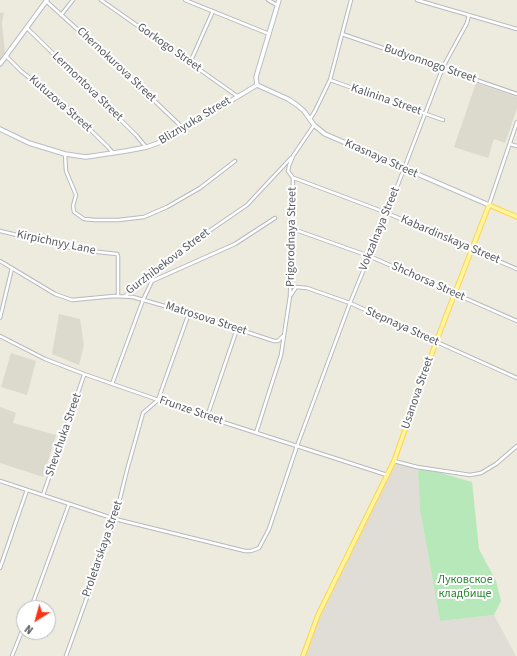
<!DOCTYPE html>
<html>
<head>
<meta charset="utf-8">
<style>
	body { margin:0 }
	#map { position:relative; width:517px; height:656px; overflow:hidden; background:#edeade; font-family:"Source Sans 3",sans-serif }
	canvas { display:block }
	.north { position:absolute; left:16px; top:600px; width:40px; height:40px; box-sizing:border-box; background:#fff; border:1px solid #bcbdc0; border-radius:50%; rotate:217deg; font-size:11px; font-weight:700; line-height:16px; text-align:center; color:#575b61 }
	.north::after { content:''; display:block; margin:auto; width:14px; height:18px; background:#fc3415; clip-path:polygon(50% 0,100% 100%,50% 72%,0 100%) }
</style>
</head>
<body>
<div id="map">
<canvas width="517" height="656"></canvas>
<div class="north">N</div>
</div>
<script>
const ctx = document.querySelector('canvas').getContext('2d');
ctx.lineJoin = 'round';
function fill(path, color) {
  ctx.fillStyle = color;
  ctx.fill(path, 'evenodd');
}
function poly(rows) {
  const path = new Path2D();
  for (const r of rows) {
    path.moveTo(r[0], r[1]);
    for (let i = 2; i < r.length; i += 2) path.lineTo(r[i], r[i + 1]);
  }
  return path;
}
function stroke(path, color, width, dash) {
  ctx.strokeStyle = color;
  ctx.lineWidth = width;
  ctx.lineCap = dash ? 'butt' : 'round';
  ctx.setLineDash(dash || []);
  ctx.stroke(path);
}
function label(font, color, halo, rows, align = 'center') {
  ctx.font = font + ' "Source Sans 3",sans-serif';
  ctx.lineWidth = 4;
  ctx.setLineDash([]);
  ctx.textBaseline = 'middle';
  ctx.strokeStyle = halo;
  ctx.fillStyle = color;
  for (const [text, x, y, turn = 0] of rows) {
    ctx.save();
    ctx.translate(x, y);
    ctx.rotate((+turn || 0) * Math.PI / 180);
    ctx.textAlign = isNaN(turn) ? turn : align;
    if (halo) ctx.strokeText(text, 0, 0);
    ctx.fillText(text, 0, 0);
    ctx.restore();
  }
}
fill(poly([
	[394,461,420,467,418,473,420,510,440,621,494,615,516,656,303,656,318,615]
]), '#e0ddd6');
fill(poly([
	[4,12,2,23,5,52,0,60,0,13],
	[476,83,517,97,517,108,505,143,494,139,488,158,454,147],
	[59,314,80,319,84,345,79,365,52,354],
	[11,353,36,361,27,395,1,387],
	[0,407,16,413,13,423,56,435,43,477,0,463]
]), '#dcdacd');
fill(poly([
	[420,467,472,482,479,549,496,581,501,601,494,615,440,621,420,510,418,473]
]), '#b7e8ba');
const street = poly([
	[101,0,237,96],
	[185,0,269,34],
	[268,0,277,5],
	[417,0,517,29],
	[46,1,120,68,184,129],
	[61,15,73,0],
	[27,28,136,135,146,147],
	[342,34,517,94],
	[6,56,21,71,69,109,108,147,113,153],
	[189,62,193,56,213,11],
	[330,80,443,120],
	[310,119,315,111,330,80,351,0],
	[510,144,517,146],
	[65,154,66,171,76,195,73,206,74,212,84,219,95,220,118,220,144,217,167,207,200,188,235,161],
	[294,178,387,213,517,269],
	[489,205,517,122],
	[293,229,369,256,517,321],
	[0,231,80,250,117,254,118,256,118,296],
	[0,261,55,294,72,300,114,296,133,297,189,313,274,341,278,341,283,336],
	[152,281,235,244,275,218],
	[291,295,296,287,307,288,350,303,517,378],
	[125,296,164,262,247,205,291,158],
	[0,318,12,268],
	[0,336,45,359,84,374,207,417,387,475],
	[112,384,143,300,152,281,150,274],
	[207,417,237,329],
	[256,433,281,355,290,296,293,178,288,171,289,166,293,156,314,125],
	[394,461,417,467,470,475,481,473,496,464,517,446],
	[0,481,115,519,245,551,251,551,259,548,269,529,297,446,350,303,387,213,443,67,467,23,469,15],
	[43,495,84,375],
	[0,568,27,490],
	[31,608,69,504],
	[12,656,24,626],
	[66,656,115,519,127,470,143,413,158,400,189,313]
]);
const secondary = poly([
	[0,64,47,0],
	[257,85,288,99,297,105,304,111,314,125,325,134,489,205],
	[257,85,256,77,279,0],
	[0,129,29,143,65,154,86,157,126,151,147,147,166,140,257,85]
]);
const primary = poly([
	[303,656,318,615,394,461,436,342,489,205,517,217]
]);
stroke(street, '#b7b9bf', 4.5);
stroke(secondary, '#b9bdc5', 5.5);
stroke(primary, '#ffd545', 5.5);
stroke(street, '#fff', 2.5);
stroke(secondary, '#fff', 3.5);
stroke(primary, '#fff5a1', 3.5);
label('12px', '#575b61', '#fff', [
	["Gorkogo Street",169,48,35],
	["Budyonnogo Street",430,64,19],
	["Chernokurova Street",116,65,43],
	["Lermontova Street",87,87,44],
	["Kalinina Street",386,100,19],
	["Kutuzova Street",60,104,41],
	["Bliznyuka Street",195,121,-31],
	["Krasnaya Street",381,159,24],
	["Vokzalnaya Street",380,229,-68],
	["Prigorodnaya Street",292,237,-89],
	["Kabardinskaya Street",450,240,23],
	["Kirpichnyy Lane",56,243,12],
	["Gurzhibekova Street",168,262,-37],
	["Shchorsa Street",428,282,24],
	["Matrosova Street",206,319,18],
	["Stepnaya Street",402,327,24],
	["Usanova Street",418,393,-71],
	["Frunze Street",191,411,19],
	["Shevchuka Street",64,435,-71],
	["Proletarskaya Street",103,549,-71]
]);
label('12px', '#2b8634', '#fff', [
	["Луковское",465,580],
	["кладбище",465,594]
]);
</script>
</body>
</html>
